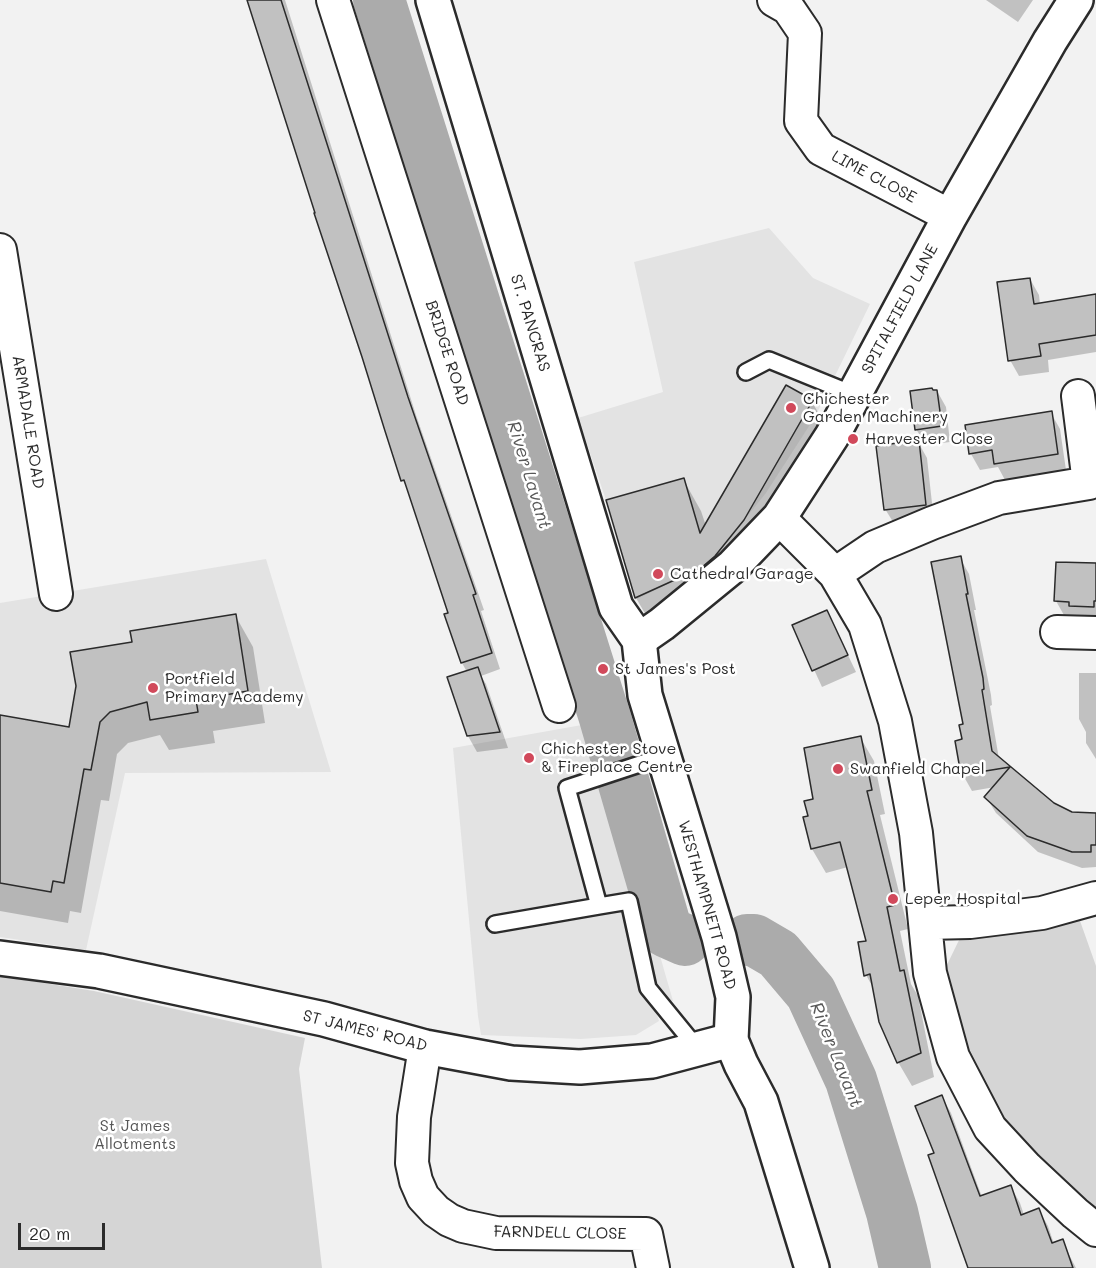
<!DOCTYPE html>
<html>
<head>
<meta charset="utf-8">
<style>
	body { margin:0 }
	#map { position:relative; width:1096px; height:1268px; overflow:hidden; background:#f2f2f2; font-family:Mali,sans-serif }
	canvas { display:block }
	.scale { position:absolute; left:18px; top:1223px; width:87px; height:27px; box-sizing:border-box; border:3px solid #2b2b2b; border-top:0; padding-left:8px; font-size:18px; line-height:21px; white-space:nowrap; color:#2b2b2b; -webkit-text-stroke:4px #fff; paint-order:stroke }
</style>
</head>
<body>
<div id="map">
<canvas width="1096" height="1268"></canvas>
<div class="scale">20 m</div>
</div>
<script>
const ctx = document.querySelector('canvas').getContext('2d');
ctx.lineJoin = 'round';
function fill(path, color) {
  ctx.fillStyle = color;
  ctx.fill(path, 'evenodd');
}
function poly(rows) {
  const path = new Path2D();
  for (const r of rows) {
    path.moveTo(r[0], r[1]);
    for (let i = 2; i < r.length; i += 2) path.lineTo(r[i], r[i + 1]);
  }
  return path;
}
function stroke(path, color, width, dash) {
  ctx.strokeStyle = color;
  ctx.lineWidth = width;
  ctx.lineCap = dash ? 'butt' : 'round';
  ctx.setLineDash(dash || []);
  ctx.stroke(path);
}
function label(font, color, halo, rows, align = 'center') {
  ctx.font = font + ' Mali,sans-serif';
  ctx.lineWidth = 5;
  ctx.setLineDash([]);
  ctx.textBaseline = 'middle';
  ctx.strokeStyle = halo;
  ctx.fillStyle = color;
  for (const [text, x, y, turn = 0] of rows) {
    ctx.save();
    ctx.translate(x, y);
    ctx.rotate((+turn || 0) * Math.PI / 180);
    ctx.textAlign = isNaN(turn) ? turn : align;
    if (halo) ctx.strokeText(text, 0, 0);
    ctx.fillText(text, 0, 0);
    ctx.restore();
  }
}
fill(poly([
	[769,228,813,278,870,304,815,417,766,493,709,564,635,600,606,500,578,418,663,392,634,262],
	[266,559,331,772,125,773,86,950,0,937,0,603],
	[593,723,673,1001,652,999,659,1021,636,1035,581,1039,481,1035,478,1016,453,748]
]), '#e3e3e3');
fill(poly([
	[1079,918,1096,966,1096,1222,1001,1121,967,1058,944,971,961,936],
	[0,976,94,991,305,1038,299,1069,322,1268,0,1268]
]), '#d5d5d5');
fill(poly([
	[248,0,285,0,416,415,484,610,481,611,500,669,481,676,486,684,508,748,477,752,468,736,467,672,462,663,446,615,450,613,410,493,403,481,386,431],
	[986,0,1033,0,1018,22],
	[1030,279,1039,295,1040,304,1096,296,1096,352,1048,360,1049,372,1019,376,1010,360],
	[937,391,946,407,950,442,926,445,916,429],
	[812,402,830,433,762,551,733,588,719,599,654,629,636,598,608,501,683,479,701,511,706,526],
	[1051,413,1060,429,1066,470,1005,480,998,467,980,470,971,454,966,426],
	[918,442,927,458,934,521,895,525,885,509],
	[960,558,969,574,976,610,974,610,991,695,992,705,990,706,999,759,1053,804,1072,813,1096,814,1096,867,1082,868,1038,852,996,813,986,797,995,787,972,791,963,775,957,742,964,741,964,726],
	[1096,565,1096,622,1065,617,1056,601],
	[827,611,856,672,822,687,794,626],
	[235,615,253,647,265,723,213,731,215,743,169,750,160,735,128,743,117,754,109,801,101,800,81,913,70,911,68,923,0,911,0,717,70,729,133,643],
	[1079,673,1096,673,1096,759,1086,743,1086,732,1079,719],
	[860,737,874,761,885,814,880,815,908,929,900,931,911,984,918,996,934,1077,912,1086,898,1062,875,991,866,975,868,942,848,867,826,873,812,849,810,817,815,800],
	[942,1097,951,1113,982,1197,1011,1187,1020,1203,1024,1215,1039,1210,1048,1226,1054,1244,1062,1241,1076,1268,970,1268,936,1154]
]), '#0003');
stroke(poly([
	[379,0,605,718,667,932,685,940],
	[747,940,754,940,778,954,811,993,851,1080,892,1212,905,1268]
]), '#ababab', 52);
const building = poly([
	[247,0,281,0,408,397,476,594,473,595,492,653,461,663,444,614,448,613,404,480,401,481,385,431,362,357,314,213,315,213,247,0],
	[1030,278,1034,304,1096,294,1096,335,1039,344,1041,356,1008,361,997,282,1030,278],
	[786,385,813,400,744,520,715,556,701,568,635,598,606,500,684,478,700,533,786,385],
	[932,388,933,390,937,390,942,426,915,430,910,391,932,388],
	[1052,411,1058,454,994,464,992,450,969,454,965,425,1052,411],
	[919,440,926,505,884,510,876,446,919,440],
	[961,556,968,594,966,594,983,678,984,689,982,690,992,751,1054,803,1072,812,1096,813,1096,845,1091,845,1091,852,1072,852,1027,836,984,797,1010,767,961,775,955,741,962,739,959,725,963,724,931,562,961,556],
	[1056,562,1096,563,1096,601,1094,601,1094,607,1069,606,1069,602,1054,601,1056,562],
	[827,610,848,655,812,671,792,625,827,610],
	[236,614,248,691,196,700,198,712,150,720,147,702,110,712,100,722,91,770,84,769,64,883,53,881,51,892,0,883,0,715,69,727,76,686,70,652,132,642,130,631,236,614],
	[478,667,500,732,467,736,447,677,478,667],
	[861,736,872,790,867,791,895,905,887,907,900,971,904,970,921,1053,897,1063,879,1022,870,974,864,976,858,942,866,941,840,842,811,849,803,817,808,816,804,801,813,799,804,748,861,736],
	[942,1095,980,1196,1011,1185,1021,1215,1039,1208,1052,1243,1063,1239,1073,1268,968,1268,928,1155,934,1153,915,1106,942,1095]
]);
fill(building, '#c1c1c1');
stroke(building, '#2b2b2b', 1.5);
const lane = poly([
	[746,372,769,360,855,395],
	[664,756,567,788,599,906,629,901,648,988,697,1048],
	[495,924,599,906]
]);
const street = poly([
	[333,0,559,706],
	[774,0,788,8,805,33,801,121,821,149,950,216],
	[0,250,56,594],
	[779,518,835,574,865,625,895,721,916,833,930,973,953,1057,990,1128,1027,1168,1075,1213,1096,1230],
	[835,574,875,547,932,523,999,498,1089,483,1078,396],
	[1057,632,1096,633],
	[926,923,970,922,1042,913,1096,898],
	[425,1047,414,1117,412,1163,416,1181,423,1197,436,1211,449,1220,463,1226,496,1233,646,1234,653,1268]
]);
const secondary = poly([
	[639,640,662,624,733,566,779,518,832,436,950,216,1050,41,1076,0],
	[0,958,99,971,324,1019,425,1047,511,1063,580,1067,652,1061,731,1040]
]);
const primary = poly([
	[433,0,616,607,639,640,645,695,719,937,733,997,731,1040,741,1064,761,1102,812,1268]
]);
stroke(lane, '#2b2b2b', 20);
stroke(street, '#2b2b2b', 36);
stroke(secondary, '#2b2b2b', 38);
stroke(primary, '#2b2b2b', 38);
stroke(lane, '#fff', 15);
stroke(street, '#fff', 32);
stroke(secondary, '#fff', 33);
stroke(primary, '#fff', 33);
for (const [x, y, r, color] of [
	[791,408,6,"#d1495b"],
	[853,439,6,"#d1495b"],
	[658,574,6,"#d1495b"],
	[603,669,6,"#d1495b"],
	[153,688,6,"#d1495b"],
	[529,758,6,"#d1495b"],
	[838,769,6,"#d1495b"],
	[893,899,6,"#d1495b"]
]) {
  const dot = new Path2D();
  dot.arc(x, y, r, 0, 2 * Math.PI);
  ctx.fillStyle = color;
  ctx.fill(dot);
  stroke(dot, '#fff', 2);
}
label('16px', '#2b2b2b', '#fff', [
	["LIME CLOSE",874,177,28],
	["SPITALFIELD LANE",900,309,-62],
	["ST. PANCRAS",530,323,73],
	["BRIDGE ROAD",447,353,72],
	["ARMADALE ROAD",28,422,81],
	["WESTHAMPNETT ROAD",707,905,74],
	["ST JAMES' ROAD",365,1031,14],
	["FARNDELL CLOSE",560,1233,1]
]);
label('16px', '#2b2b2b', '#fff', [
	["Chichester",803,399],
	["Garden Machinery",803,417],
	["Harvester Close",865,439],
	["Cathedral Garage",670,574],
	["St James's Post",615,669],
	["Portfield",165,679],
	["Primary Academy",165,697],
	["Chichester Stove",541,749],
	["& Fireplace Centre",541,767],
	["Swanfield Chapel",850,769],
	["Leper Hospital",905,899]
], 'left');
label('16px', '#565656', '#fff', [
	["St James",135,1126],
	["Allotments",135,1144]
]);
label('italic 18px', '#585858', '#fff', [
	["River Lavant",529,475,73],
	["River Lavant",836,1055,68]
]);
</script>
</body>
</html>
